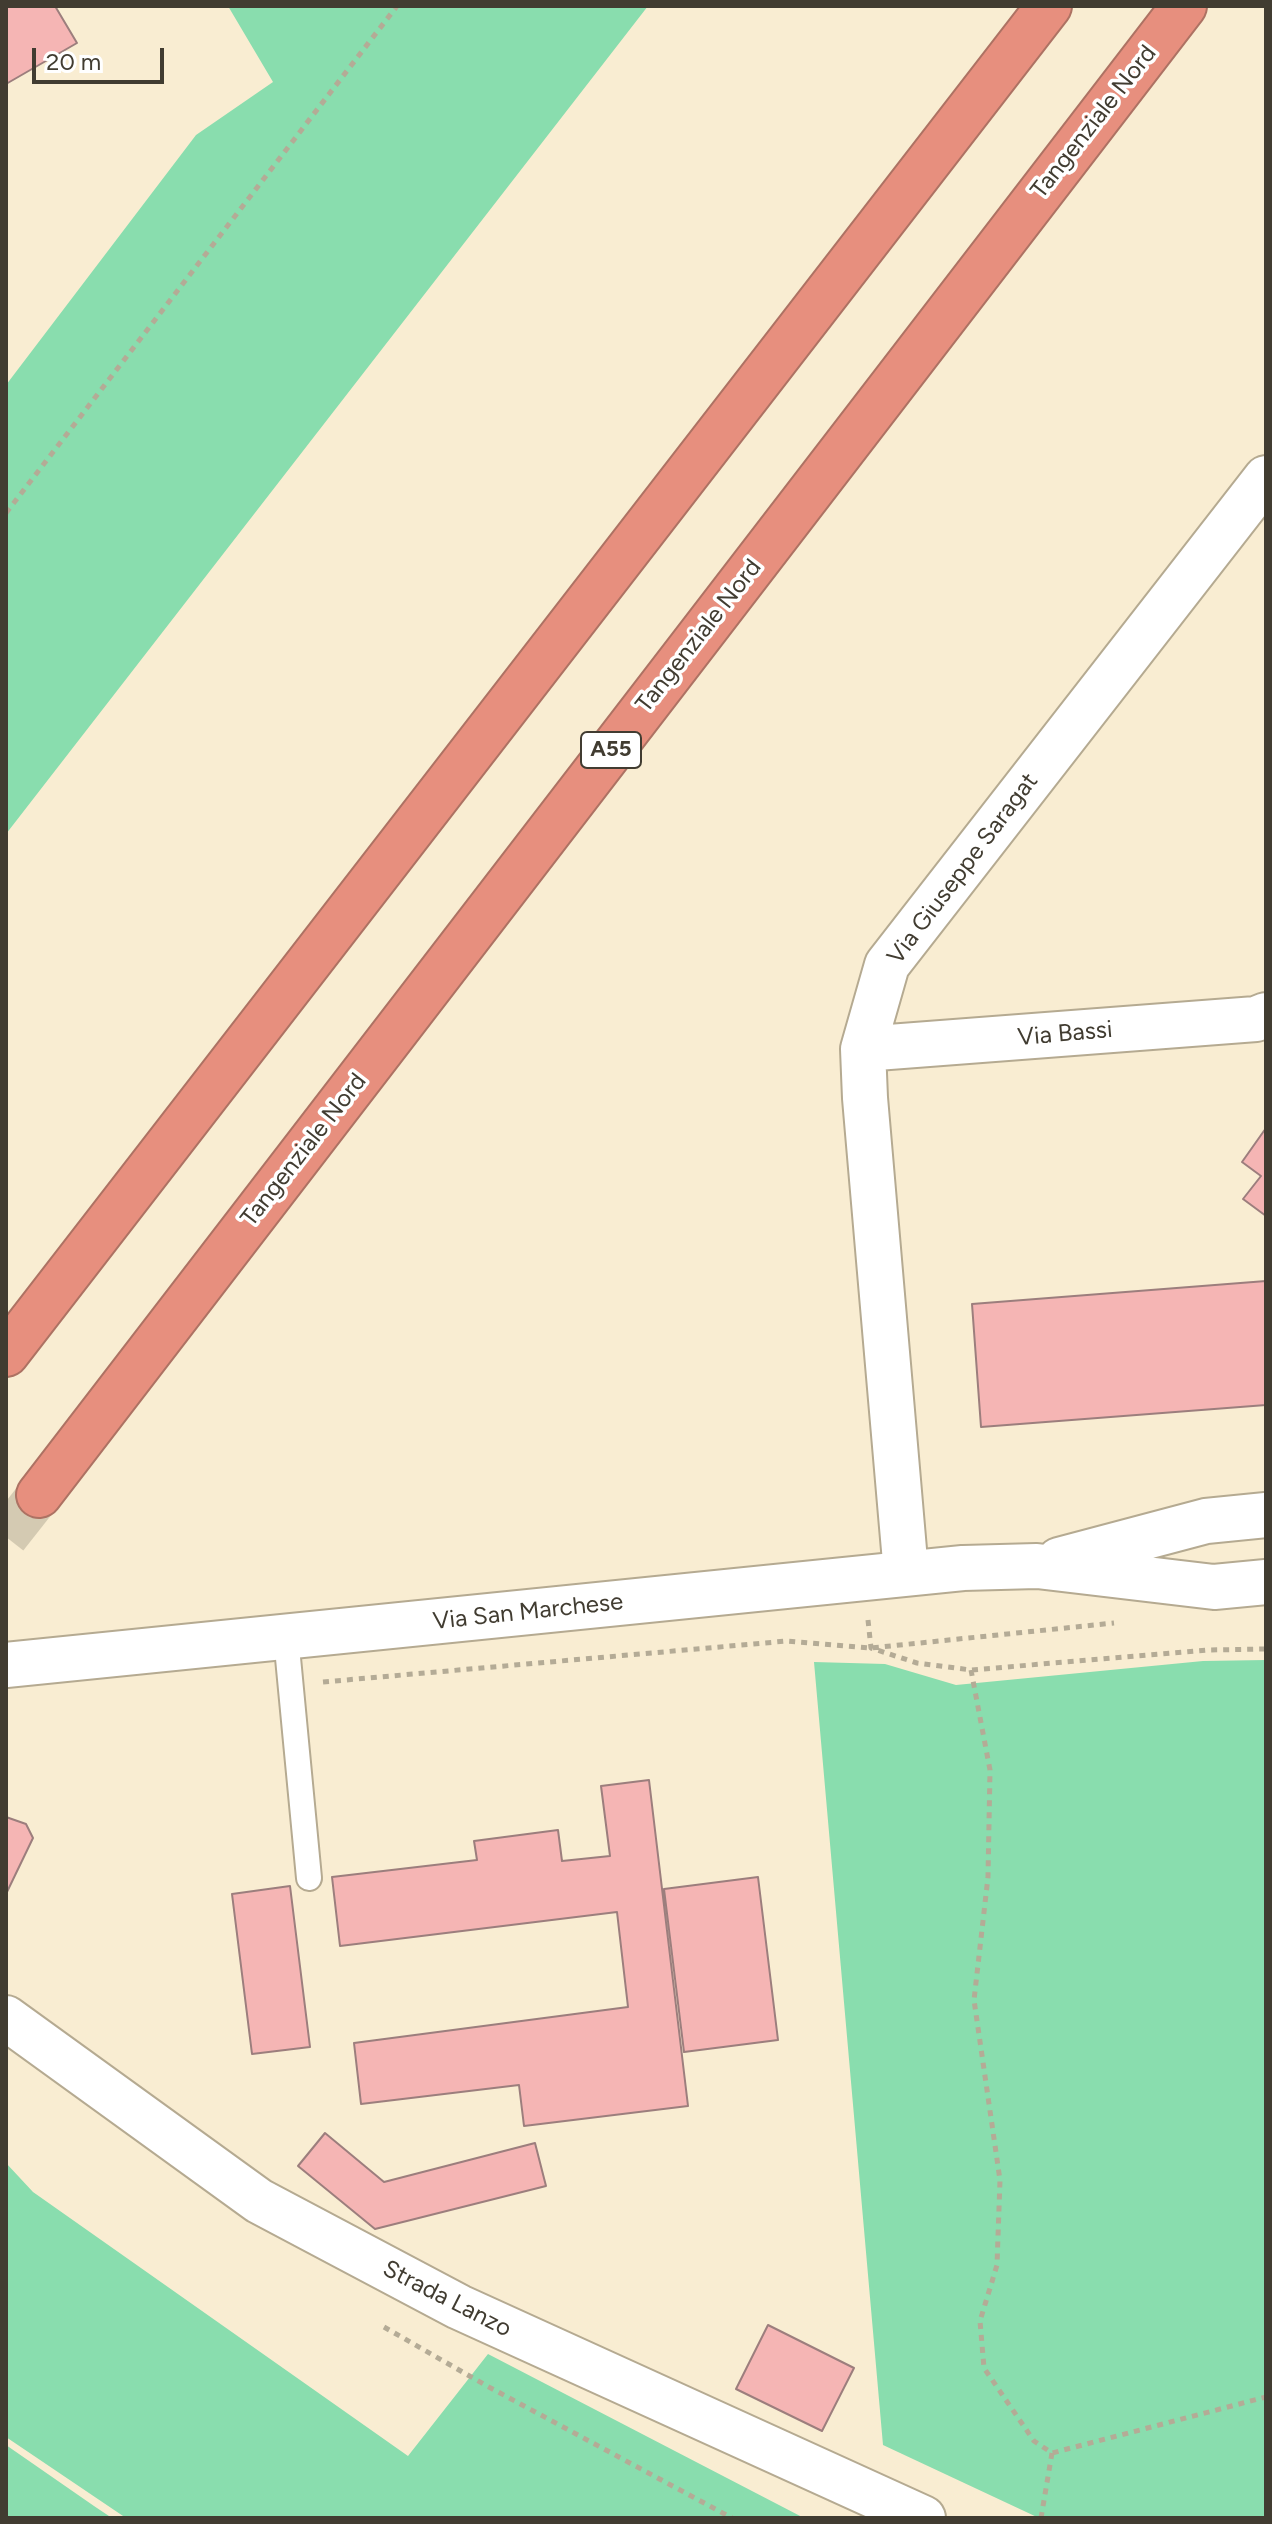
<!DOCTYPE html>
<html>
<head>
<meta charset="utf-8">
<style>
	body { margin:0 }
	#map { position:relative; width:1272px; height:2524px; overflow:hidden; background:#f9edd2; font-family:Figtree,sans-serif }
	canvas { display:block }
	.frame { position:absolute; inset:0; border:8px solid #413c31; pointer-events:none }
	.scale { position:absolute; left:32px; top:48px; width:132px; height:36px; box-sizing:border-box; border:4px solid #413c31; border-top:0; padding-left:10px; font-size:24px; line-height:28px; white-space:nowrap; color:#413c31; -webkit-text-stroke:6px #fff; paint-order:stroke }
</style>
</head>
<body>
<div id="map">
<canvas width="1272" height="2524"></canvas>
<div class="frame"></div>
<div class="scale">20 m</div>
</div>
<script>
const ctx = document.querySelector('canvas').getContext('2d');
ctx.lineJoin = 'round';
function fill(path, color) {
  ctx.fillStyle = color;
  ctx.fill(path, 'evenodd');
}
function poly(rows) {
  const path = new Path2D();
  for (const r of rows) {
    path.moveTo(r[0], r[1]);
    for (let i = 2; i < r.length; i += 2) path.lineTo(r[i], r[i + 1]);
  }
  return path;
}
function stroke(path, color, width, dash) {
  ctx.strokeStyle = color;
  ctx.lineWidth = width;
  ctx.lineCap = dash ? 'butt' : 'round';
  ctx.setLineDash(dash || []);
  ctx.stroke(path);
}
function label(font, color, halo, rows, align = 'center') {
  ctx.font = font + ' Figtree,sans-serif';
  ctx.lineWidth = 7;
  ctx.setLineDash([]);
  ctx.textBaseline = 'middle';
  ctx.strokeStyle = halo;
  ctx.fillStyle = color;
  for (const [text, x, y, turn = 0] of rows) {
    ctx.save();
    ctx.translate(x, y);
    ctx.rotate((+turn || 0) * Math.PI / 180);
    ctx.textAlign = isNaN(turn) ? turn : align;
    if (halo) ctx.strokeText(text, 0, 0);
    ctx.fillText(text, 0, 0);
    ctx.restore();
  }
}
fill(poly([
	[228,6,648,6,6,834,6,385,196,135,273,82],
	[1266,1660,1266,2518,1039,2518,883,2445,814,1662,885,1664,956,1685,1203,1661],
	[6,2163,33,2192,408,2456,488,2354,804,2518,126,2518,6,2437],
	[6,2445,94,2506,112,2518,6,2518]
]), '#89ddae');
const building = poly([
	[6,6,55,6,77,43,6,84,6,6],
	[1266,1128,1266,1216,1243,1199,1261,1176,1242,1162,1266,1128],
	[1266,1281,1266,1405,981,1427,972,1304,1266,1281],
	[649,1780,688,2106,524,2126,519,2085,361,2104,354,2043,628,2007,617,1912,340,1946,332,1877,477,1860,474,1841,558,1830,562,1861,610,1856,601,1786,649,1780],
	[6,1817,26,1824,33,1838,6,1894,6,1817],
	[758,1877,778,2040,684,2052,664,1889,758,1877],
	[290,1886,310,2047,252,2054,232,1894,290,1886],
	[325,2133,384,2182,535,2143,546,2186,375,2229,298,2166,325,2133],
	[768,2325,854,2368,822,2431,736,2389,768,2325]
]);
fill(building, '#f5b5b4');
stroke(building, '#9c7e7d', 2);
stroke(poly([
	[6,1537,39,1495]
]), '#d4cab2', 44, [44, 22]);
const lane = poly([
	[286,1637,309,1878]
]);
const street = poly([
	[863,1049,1256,1019,1266,1015],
	[906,1573,865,1098,863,1049,887,965,1266,478],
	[6,2018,259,2201,459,2307,923,2518]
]);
const secondary = poly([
	[1059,1560,1206,1521,1266,1515],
	[6,1665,963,1568,1037,1566,1214,1587,1266,1582]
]);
const highway = poly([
	[6,1354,1049,6],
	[39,1495,1184,6]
]);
stroke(lane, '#b5aa91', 28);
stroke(street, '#b5aa91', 48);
stroke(secondary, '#b5aa91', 48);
stroke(highway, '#ad7263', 48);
stroke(poly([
	[6,513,397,6],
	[868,1620,871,1648,917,1663,971,1670,1208,1650,1266,1649],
	[971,1670,990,1770,988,1877,974,2000,1000,2180,997,2265,980,2321,984,2368,1034,2441,1052,2453,1266,2397],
	[323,1682,787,1641,871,1648,1114,1623],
	[384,2327,487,2386,732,2518],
	[1041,2518,1052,2453]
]), '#b4ab96', 5, [6, 6]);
stroke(lane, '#fff', 24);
stroke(street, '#fff', 44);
stroke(secondary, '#fff', 44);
stroke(highway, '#e78f7e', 44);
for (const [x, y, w] of [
	[611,750,60]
]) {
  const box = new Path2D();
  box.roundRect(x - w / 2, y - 18, w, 36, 6);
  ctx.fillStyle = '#fff';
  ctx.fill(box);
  stroke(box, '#413c31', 2);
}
label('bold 22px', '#413c31', null, [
	["A55",611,750]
]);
label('24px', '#413c31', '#fff', [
	["Tangenziale Nord",1094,122,-52],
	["Tangenziale Nord",699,636,-52],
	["Via Giuseppe Saragat",963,869,-53],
	["Via Bassi",1065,1034,-5],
	["Tangenziale Nord",304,1150,-52],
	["Via San Marchese",528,1612,-6],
	["Strada Lanzo",447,2299,27]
]);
</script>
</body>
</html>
